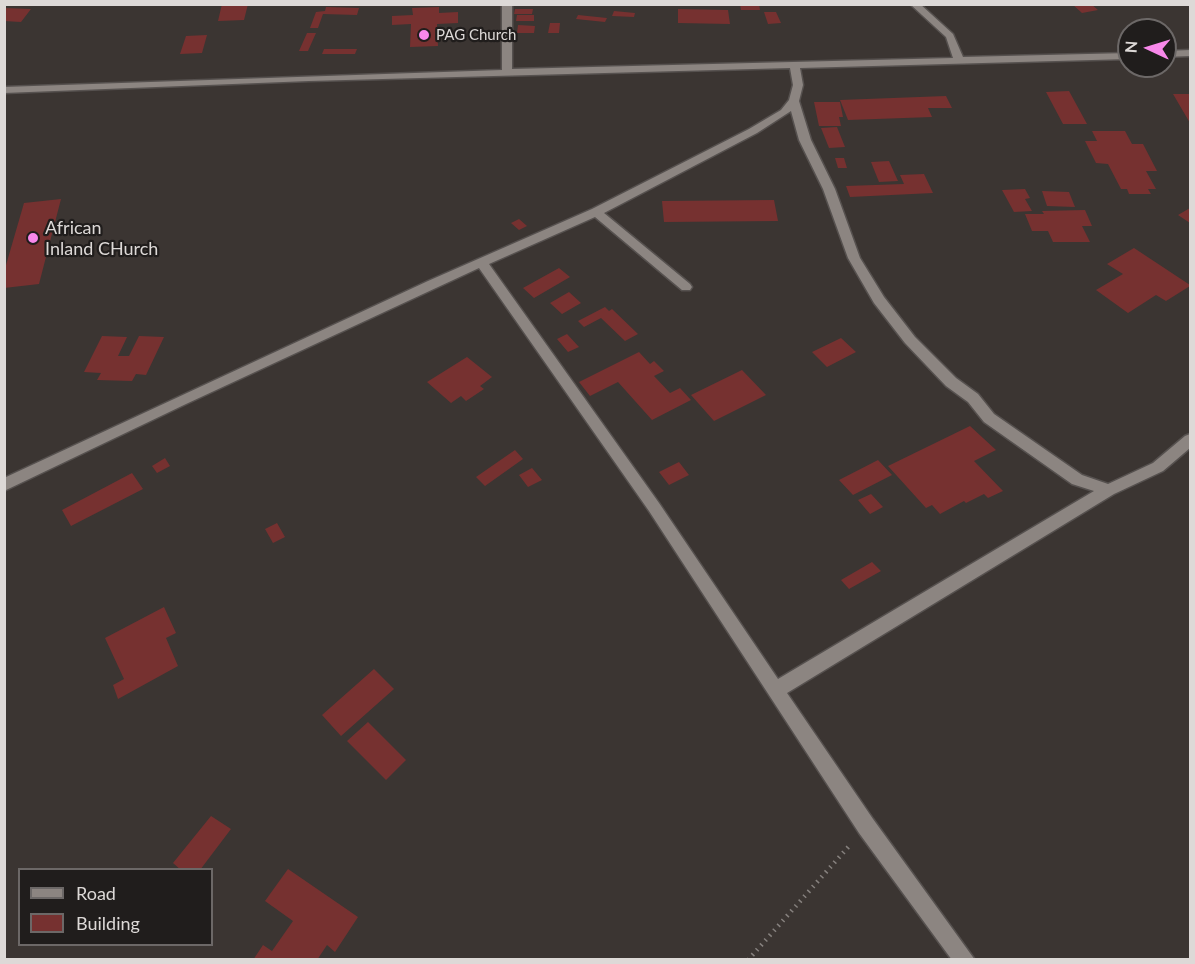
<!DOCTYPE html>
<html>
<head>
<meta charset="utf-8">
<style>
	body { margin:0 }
	#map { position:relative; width:1195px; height:964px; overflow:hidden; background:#3b3532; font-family:Lato,sans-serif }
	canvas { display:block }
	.frame { position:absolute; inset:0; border:6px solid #ddd9d7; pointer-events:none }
	.legend { position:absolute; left:18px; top:868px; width:195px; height:78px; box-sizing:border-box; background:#201d1c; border:2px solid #6c6867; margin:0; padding:8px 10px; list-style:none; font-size:18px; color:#ddd9d7 }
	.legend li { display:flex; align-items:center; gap:12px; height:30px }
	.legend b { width:30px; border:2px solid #6c6867 }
	.north { position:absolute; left:1117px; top:18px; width:60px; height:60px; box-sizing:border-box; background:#201d1c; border:2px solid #6c6867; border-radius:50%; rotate:274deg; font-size:16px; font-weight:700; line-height:24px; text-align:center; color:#ddd9d7 }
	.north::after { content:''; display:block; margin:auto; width:21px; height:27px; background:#f888ea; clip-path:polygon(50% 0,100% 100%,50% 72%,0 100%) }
</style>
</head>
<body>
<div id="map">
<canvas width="1195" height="964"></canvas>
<div class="frame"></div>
<ul class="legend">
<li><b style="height:8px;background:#8c8581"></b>Road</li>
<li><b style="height:16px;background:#763130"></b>Building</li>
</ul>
<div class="north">N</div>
</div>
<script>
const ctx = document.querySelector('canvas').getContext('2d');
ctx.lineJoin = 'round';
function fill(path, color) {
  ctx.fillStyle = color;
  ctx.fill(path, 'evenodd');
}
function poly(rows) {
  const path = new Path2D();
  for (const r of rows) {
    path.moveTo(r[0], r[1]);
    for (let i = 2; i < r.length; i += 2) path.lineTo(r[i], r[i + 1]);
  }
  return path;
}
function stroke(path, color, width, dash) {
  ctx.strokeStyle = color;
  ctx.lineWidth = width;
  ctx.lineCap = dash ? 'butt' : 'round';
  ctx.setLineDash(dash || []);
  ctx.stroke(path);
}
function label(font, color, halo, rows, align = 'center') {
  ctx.font = font + ' Lato,sans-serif';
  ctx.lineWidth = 4.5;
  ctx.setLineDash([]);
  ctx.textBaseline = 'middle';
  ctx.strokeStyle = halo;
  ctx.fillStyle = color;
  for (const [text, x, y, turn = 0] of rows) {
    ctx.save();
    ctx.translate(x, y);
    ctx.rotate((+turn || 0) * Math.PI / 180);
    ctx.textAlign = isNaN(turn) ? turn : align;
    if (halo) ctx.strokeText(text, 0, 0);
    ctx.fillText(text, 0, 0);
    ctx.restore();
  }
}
fill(poly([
	[222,4,248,4,244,20,218,21],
	[740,4,759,4,760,10,741,10],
	[1072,4,1091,4,1098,10,1082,13],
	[326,7,359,8,357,15,323,14,318,28,310,28,316,12,325,11],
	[439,7,439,13,458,12,458,23,437,24,438,46,410,47,411,24,392,25,392,16,413,15,412,8],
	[4,8,31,9,21,22,4,21],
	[515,9,533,9,532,14,514,14],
	[678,9,728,10,730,24,678,23],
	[614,11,635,13,634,17,612,16],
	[764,12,776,12,781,23,768,24],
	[517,15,534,15,534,21,516,21],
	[578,15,607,18,605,22,576,19],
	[550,23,560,23,559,33,548,33],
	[518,25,535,26,534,33,517,33],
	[307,33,316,33,308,51,299,51],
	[207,35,202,53,180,54,186,36],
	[324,49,357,49,355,54,322,54],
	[1069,91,1087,124,1063,124,1046,92],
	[1173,94,1190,94,1190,123],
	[946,96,952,108,928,108,932,117,848,120,840,100],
	[814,102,840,102,843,117,839,117,841,126,819,126],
	[837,127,845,147,829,148,821,128],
	[1092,131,1125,131,1132,144,1143,144,1157,171,1146,171,1156,189,1148,189,1151,194,1129,194,1127,189,1121,189,1108,164,1096,163,1085,141,1097,141],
	[835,158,844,158,847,168,838,168],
	[889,161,898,181,879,182,871,162],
	[924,174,933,193,850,197,846,186,904,184,900,175],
	[1025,189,1030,198,1025,199,1032,211,1014,212,1002,190],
	[1042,191,1069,192,1075,207,1047,206],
	[61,199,39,284,4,288,4,272,24,203],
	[774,200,778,221,664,222,662,201],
	[1190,208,1190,223,1178,215],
	[1085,210,1092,226,1082,226,1090,242,1053,242,1048,231,1032,231,1025,214,1044,214,1042,211],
	[519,219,527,226,519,230,511,223],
	[1134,248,1190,285,1190,286,1166,301,1156,295,1128,313,1096,290,1123,274,1107,264],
	[559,268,570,277,534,298,523,288],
	[569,292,581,303,562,314,550,303],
	[605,307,609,311,612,309,638,334,625,341,601,318,584,327,578,321],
	[567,334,579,347,568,352,557,339],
	[102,336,127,337,118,356,129,356,139,336,164,337,146,375,136,374,132,381,97,380,101,373,84,372],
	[841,338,856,352,827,367,812,352],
	[639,352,650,364,654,361,664,371,654,376,670,393,680,388,691,400,652,420,618,382,590,396,579,382],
	[467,357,492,377,480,386,484,389,466,401,461,396,451,403,427,382],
	[742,370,766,395,714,421,691,395],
	[970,426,996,450,974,461,1003,491,988,498,984,494,966,503,964,501,940,514,932,505,926,508,888,466],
	[515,450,523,459,485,486,476,477],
	[165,458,170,466,157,473,152,466],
	[878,460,892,475,853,495,839,480],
	[679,462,689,475,669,485,659,472],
	[532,468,542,480,528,487,519,475],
	[132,473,143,489,71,526,62,510],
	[871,494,883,507,870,514,858,500],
	[277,523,285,537,273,543,265,529],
	[872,562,881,571,849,589,841,580],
	[164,607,176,633,166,638,178,666,118,699,113,685,124,679,105,638],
	[374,669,394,689,341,736,322,715],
	[368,722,406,760,386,780,347,741],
	[211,816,231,829,200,870,181,870,173,863],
	[288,869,358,917,335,952,327,945,317,960,253,960,263,945,272,951,293,921,265,901]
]), '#763130');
const minor = poly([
	[502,4,512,4,512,69,953,58,946,37,910,4,920,4,953,34,963,57,1129,53,1129,59,800,68,803,85,799,101,811,140,835,189,860,258,884,297,915,337,956,378,978,394,994,414,1082,475,1108,484,1153,463,1185,436,1190,434,1190,448,1163,471,1114,494,787,693,873,819,975,960,952,960,859,833,649,511,479,268,186,404,4,491,4,478,428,281,592,209,749,129,781,110,789,100,793,85,790,68,309,81,4,93,4,87,502,70,502,4],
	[791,111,799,140,823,189,848,258,874,303,905,343,946,386,968,402,984,422,1072,484,1094,491,778,679,659,503,489,264,595,217,682,290,690,290,692,287,690,284,604,213,757,133,791,111],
	[1190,50,1190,56,1165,57,1165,51,1190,50]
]);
stroke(minor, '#56514f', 3);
stroke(poly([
	[748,960,850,845]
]), '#86817e', 4.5, [1.5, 5]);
fill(minor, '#8c8581');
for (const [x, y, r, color] of [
	[424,35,6,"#f888ea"],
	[33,238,6,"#f888ea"]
]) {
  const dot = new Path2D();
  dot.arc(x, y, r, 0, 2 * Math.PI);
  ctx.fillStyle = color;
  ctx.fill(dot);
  stroke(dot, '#201d1c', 2);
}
label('15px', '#ddd9d7', '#201d1c', [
	["PAG Church",436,35]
], 'left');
label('18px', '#ddd9d7', '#201d1c', [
	["African",45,228],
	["Inland CHurch",45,249]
], 'left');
</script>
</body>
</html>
